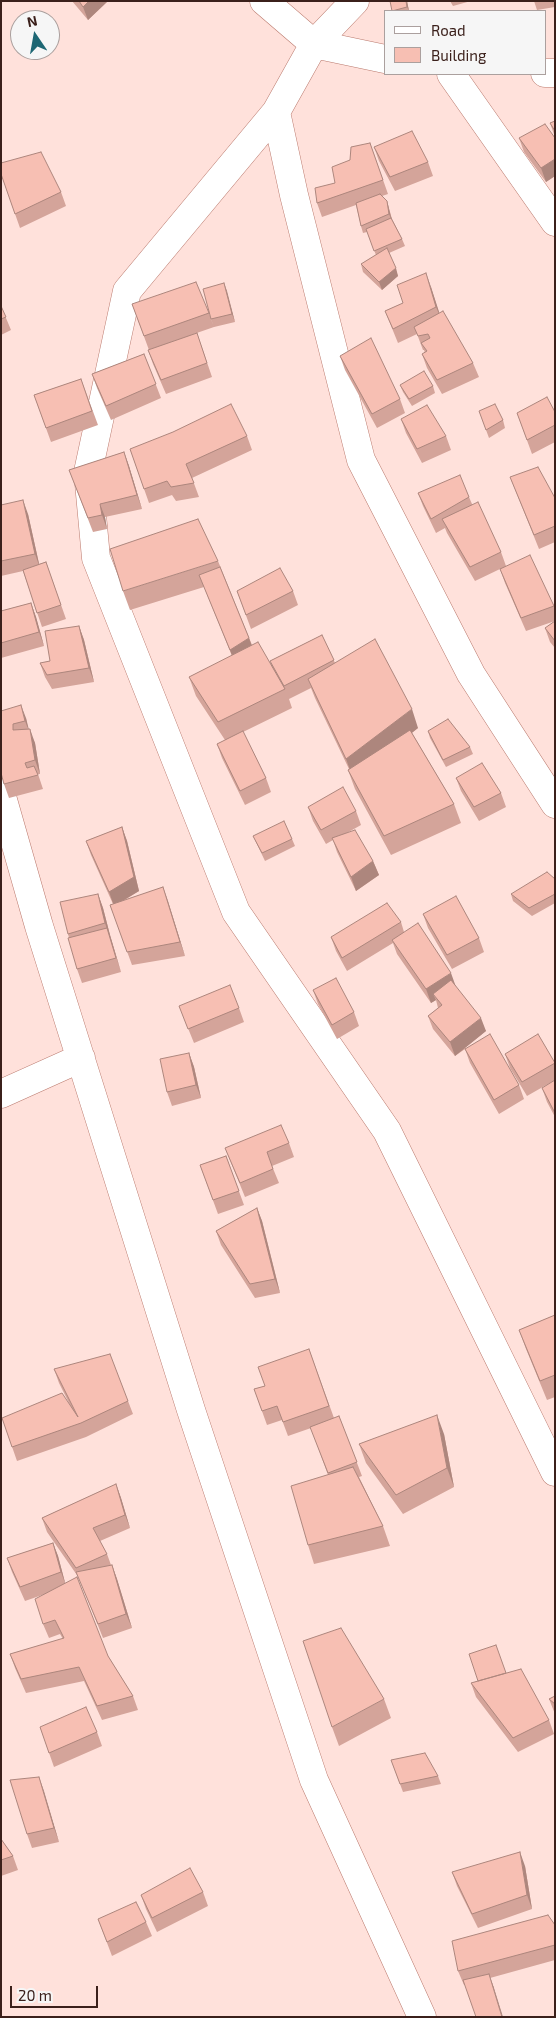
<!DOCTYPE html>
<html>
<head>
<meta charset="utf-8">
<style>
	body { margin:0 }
	#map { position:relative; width:556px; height:2018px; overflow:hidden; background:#ffe1db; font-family:"Exo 2",sans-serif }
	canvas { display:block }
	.frame { position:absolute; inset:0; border:2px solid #3b201b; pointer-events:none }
	.legend { position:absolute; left:384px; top:10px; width:162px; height:65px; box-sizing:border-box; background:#f6f6f6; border:1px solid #aba09e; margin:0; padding:6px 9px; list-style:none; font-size:15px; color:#3b201b }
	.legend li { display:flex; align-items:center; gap:10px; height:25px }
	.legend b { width:25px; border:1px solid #aba09e }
	.north { position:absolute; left:10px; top:10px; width:50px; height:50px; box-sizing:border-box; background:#f6f6f6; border:1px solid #aba09e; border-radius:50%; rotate:348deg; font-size:14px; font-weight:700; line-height:20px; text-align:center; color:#3b201b }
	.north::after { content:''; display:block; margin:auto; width:18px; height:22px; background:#1e6774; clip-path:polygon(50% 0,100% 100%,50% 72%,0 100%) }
	.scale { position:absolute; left:10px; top:1986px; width:88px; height:22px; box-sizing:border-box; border:2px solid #3b201b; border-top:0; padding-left:6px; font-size:15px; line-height:18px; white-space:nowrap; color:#3b201b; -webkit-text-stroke:4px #f6f6f6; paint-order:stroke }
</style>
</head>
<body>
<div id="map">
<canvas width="556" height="2018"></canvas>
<div class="frame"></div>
<ul class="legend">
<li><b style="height:6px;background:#fff"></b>Road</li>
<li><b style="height:14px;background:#f7bfb3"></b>Building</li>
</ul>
<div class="north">N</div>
<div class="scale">20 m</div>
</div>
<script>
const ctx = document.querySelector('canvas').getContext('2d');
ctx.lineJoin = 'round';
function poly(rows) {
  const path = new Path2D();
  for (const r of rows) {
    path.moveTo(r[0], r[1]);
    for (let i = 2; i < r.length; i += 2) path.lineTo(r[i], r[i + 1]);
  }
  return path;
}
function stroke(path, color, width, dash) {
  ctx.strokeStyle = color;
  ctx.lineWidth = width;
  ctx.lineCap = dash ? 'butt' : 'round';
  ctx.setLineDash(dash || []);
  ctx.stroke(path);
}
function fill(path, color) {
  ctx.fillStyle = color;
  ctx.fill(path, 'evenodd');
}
const minor = poly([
	[264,1,314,44,385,59],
	[355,1,314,44,276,112,294,195,361,460,471,674,555,804],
	[545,73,555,73],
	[451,74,555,222],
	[276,112,127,291,88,472,96,558,236,912,387,1131,555,1472],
	[1,793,39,926,191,1410,314,1780,422,2017],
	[1,1094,81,1058]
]);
stroke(minor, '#ba796d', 29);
stroke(minor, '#fff', 28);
fill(poly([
	[72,1,108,1,88,20],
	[407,1,409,11,392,11],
	[450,1,471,1,453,6],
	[534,1,555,1,555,7,537,10],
	[555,121,555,137,550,123],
	[519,138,555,138,555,176,546,182,524,152],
	[370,143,388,194,382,196,387,201,392,219,402,239,405,246,389,253,398,276,382,290,363,272,361,264,376,255,367,232,363,233,361,226,356,205,322,217,317,203,335,183,350,160],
	[374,147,428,162,433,176,395,191,379,161],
	[1,174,61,192,66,206,20,228],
	[224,283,235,322,214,327,211,319],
	[431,287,439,313,473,363,479,377,442,394,427,368,422,354,425,353,424,350,423,350,417,334,398,343,385,311,403,303],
	[132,304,209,313,214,327,188,336,197,333,212,377,166,394,153,364,148,350,149,350],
	[1,306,11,330,1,335],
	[144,354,161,398,111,420,97,388,92,374],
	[340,356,400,399,405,413,377,428,345,370],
	[81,379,98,425,51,442,34,395],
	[400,385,433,386,435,393,412,406,403,392],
	[479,411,503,420,505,428,489,438],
	[555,412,555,442,532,454,517,413],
	[401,419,446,436,451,450,422,463,406,433],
	[247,436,252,450,192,478,199,497,176,501,172,495,149,503,130,449],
	[124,452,129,466,142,509,105,517,107,529,93,532,69,470],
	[510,477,555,498,555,542,539,549],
	[418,493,469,497,472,504,501,552,506,566,554,606,555,621,526,631,505,583,500,569,475,581,447,533,445,528,436,533,423,506],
	[1,505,28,514,39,564,46,562,66,619,42,627,23,571,1,576],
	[218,561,252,645,272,667,270,661,322,635,335,663,418,728,412,733,454,804,461,823,391,855,355,789,348,770,349,769,315,698,311,688,289,699,292,708,243,732,266,778,271,792,245,805,222,758,217,744,225,740,196,696,189,677,232,656,204,587,130,610,123,591],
	[237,591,293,591,298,605,251,629],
	[31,603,36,617,44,646,1,658,1,611],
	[555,621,555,648,550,642,545,628],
	[79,626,84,640,94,682,52,689,45,677,40,663,50,661],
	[1,711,26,718,28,729,35,743,40,774,38,774,43,789,9,798,4,784],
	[428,731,470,747,473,754,446,767,430,738],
	[456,778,501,793,506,807,479,821,461,791],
	[308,807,356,811,361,825,345,834,373,861,379,875,356,891,337,852,333,840,326,844,313,821],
	[122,827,127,841,139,891,123,901,163,887,185,956,132,965,110,905,113,904,91,855,86,841],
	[253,836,292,839,295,846,265,861],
	[555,879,555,903,532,916,513,901,511,894],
	[98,894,103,908,110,935,121,972,82,983,77,969,68,934],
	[423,914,479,938,484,952,452,969,428,928],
	[401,922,404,932,455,985,486,1031,465,1048,519,1085,524,1099,499,1114,470,1063,465,1049,455,1056,433,1029,428,1016,438,1008,436,1000,431,1003,397,954,393,943,347,971,336,951,331,937],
	[313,990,354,1012,359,1026,337,1039,318,1004],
	[179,1006,239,1008,244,1022,194,1043],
	[189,1053,194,1067,201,1098,172,1106,167,1092],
	[505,1054,555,1063,555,1080,527,1096,510,1068],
	[555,1080,555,1117,547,1102,542,1088],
	[289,1143,294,1157,272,1166,279,1183,245,1197,225,1148],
	[226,1156,244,1205,218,1214,200,1165],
	[257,1208,262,1221,280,1293,255,1298,221,1245,216,1231],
	[555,1315,555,1397,547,1400,526,1349,519,1330],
	[309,1349,334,1418,339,1416,362,1476,359,1477,383,1526,390,1546,314,1564,308,1545,328,1475,311,1428,288,1436,282,1420,267,1425,254,1389,265,1386],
	[54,1369,128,1401,133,1414,86,1437,17,1461,2,1418,71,1407,59,1383],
	[444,1434,454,1487,403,1514,366,1463,359,1444],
	[116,1484,121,1498,130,1528,100,1541,107,1554,111,1565,112,1565,117,1579,132,1628,103,1638,79,1578,47,1532,42,1518],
	[53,1543,58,1556,65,1583,108,1656,133,1696,138,1710,102,1720,84,1681,26,1693,15,1668,10,1654,63,1639,60,1634,49,1638,43,1624,45,1594,25,1601,12,1572,7,1558],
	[506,1673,549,1720,554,1734,518,1752,476,1697,471,1683],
	[555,1696,555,1714,549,1699],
	[384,1699,391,1718,339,1746,332,1727],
	[40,1727,97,1732,102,1746,54,1767],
	[391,1760,438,1776,441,1784,403,1792],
	[39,1777,59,1842,32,1848,27,1834],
	[1,1839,13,1856,18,1870,1,1876],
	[525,1866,532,1909,478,1928,457,1886,452,1872],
	[203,1892,208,1906,157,1932,146,1909,141,1895],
	[98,1919,146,1922,152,1936,112,1956],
	[555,1925,555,1960,490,1978,494,1988,464,1985,458,1971]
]), '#d4a49a');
fill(poly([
	[89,1,108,1,88,20,83,7],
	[406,1,407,1,409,11,407,7],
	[555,159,555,176,546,182,541,168],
	[387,201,392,221,389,214],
	[396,268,398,276,382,290,379,282],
	[426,273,431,287,442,321,436,307],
	[224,283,227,291,235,322,232,314],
	[124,452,129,466,142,509,137,495],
	[23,500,28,514,40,568,35,554],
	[100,504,105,517,107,529,102,515],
	[31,603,36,617,44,646,39,632],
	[79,626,84,640,94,682,89,668],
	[249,638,254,652,235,664,230,650],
	[21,705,26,718,30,734,25,721],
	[412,709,418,728,353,778,346,759],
	[30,729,35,743,40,774,35,760],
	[122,827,127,841,139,891,114,906,109,892],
	[373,861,379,875,356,891,351,877],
	[163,887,168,901,185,956,180,942],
	[98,894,103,908,110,935,121,972,105,923],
	[451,973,456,987,433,994,436,1000,431,1003,426,989],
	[481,1018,486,1031,455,1056,450,1042],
	[189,1053,194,1067,201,1098,196,1085],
	[257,1208,262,1221,280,1293,275,1279],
	[437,1415,444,1434,454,1487,447,1468],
	[116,1484,121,1498,130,1528,125,1515],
	[53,1543,58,1556,66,1586,61,1572],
	[112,1565,117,1579,132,1628,126,1614],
	[39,1777,44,1791,59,1842,54,1828],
	[520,1852,525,1866,532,1909,527,1895],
	[489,1974,494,1988,503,2017,502,2017]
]), '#ad867d');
const building = poly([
	[79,1,89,1,83,7,79,1],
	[390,1,406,1,407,7,392,11,390,1],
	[555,121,555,131,550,123,555,121],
	[545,124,555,138,555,159,541,168,519,138,545,124],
	[412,131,428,162,390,177,374,147,412,131],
	[370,143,383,180,317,203,315,188,335,183,332,167,350,160,351,147,370,143],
	[41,152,61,192,15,214,1,174,1,163,41,152],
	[380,194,387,201,389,214,361,226,356,203,380,194],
	[391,218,402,239,374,251,366,229,391,218],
	[387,248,396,268,379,282,361,264,387,248],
	[426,273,436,307,393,329,385,311,403,303,397,285,426,273],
	[196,282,209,313,144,336,132,304,196,282],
	[224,283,232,314,211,319,203,289,224,283],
	[1,306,6,317,1,319,1,306],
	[443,311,473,363,437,380,422,354,427,351,421,343,430,338,428,334,418,336,414,327,443,311],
	[197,333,207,363,161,380,148,350,197,333],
	[371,338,400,399,372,414,340,356,371,338],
	[144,354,156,384,106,406,92,374,144,354],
	[424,371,433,386,409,399,400,385,424,371],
	[81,379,92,411,46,428,34,395,81,379],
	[547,397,555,412,555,425,527,440,517,413,547,397],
	[231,404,247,436,186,464,194,483,171,487,167,481,144,489,130,449,173,432,231,404],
	[495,404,503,420,486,430,479,411,495,404],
	[427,405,446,436,417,449,401,419,427,405],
	[124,452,137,495,100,504,102,515,88,518,69,470,124,452],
	[538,467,555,498,555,526,534,535,510,477,538,467],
	[460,475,469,497,431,519,418,493,460,475],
	[23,500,35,554,1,561,1,505,23,500],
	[478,502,501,552,470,567,442,519,478,502],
	[198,519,218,561,123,591,110,549,198,519],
	[530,555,554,606,521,618,500,569,530,555],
	[46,562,61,605,37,613,23,570,46,562],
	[220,567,249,638,230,650,199,575,220,567],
	[280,568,293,591,246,615,237,591,280,568],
	[31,603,39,632,1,643,1,611,31,603],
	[555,621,555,641,545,628,555,621],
	[79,626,89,668,47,675,40,663,50,661,45,631,79,626],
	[322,635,334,660,284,686,270,661,322,635],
	[375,639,412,709,346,759,308,679,375,639],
	[258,642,285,689,218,722,189,677,258,642],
	[21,705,25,721,13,724,13,730,30,729,35,760,25,763,27,768,34,766,38,775,4,784,1,773,1,711,21,705],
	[448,719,470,747,443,760,428,731,448,719],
	[410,730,454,804,384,836,348,770,410,730],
	[243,731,266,778,240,791,217,744,243,731],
	[482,763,501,793,474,807,456,778,482,763],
	[343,787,356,811,321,830,308,807,343,787],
	[284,821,292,839,262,853,253,836,284,821],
	[122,827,134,877,109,892,86,841,122,827],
	[355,830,373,861,351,877,332,838,355,830],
	[547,872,555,879,555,894,529,908,511,894,547,872],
	[163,887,180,942,127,952,110,905,163,887],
	[98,894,105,923,68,934,60,902,98,894],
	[456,896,479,938,447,955,423,914,456,896],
	[387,903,401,922,342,958,331,937,387,903],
	[418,923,451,973,426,989,392,940,418,923],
	[107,928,116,958,77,969,68,938,107,928],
	[336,978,354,1012,332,1025,313,990,336,978],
	[451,980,481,1018,450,1042,428,1016,442,1005,433,994,451,980],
	[230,985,239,1008,188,1029,179,1006,230,985],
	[490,1034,519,1085,494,1100,465,1049,490,1034],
	[538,1034,555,1063,522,1082,505,1054,538,1034],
	[189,1053,196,1085,167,1092,160,1059,189,1053],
	[555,1080,555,1113,542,1088,555,1080],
	[281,1125,289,1143,267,1152,273,1169,240,1183,225,1148,281,1125],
	[226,1156,239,1191,213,1200,200,1165,226,1156],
	[257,1208,275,1279,250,1284,216,1231,257,1208],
	[555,1315,555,1375,540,1381,519,1330,555,1315],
	[309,1349,329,1406,283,1422,277,1406,262,1411,254,1389,265,1386,258,1367,309,1349],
	[110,1354,128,1401,81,1423,12,1447,2,1418,62,1393,78,1417,54,1369,110,1354],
	[437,1415,447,1468,396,1495,359,1444,437,1415],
	[339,1416,357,1462,328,1473,310,1427,339,1416],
	[353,1467,383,1526,308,1545,291,1486,353,1467],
	[116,1484,125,1515,93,1528,107,1554,76,1568,42,1518,116,1484],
	[53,1543,61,1572,20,1587,7,1558,53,1543],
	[112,1565,126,1614,98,1624,76,1572,112,1565],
	[77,1577,108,1656,133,1696,97,1706,79,1667,21,1679,10,1654,64,1638,55,1620,43,1624,35,1599,77,1577],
	[341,1628,384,1699,332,1727,303,1641,341,1628],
	[496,1645,506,1673,478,1681,469,1654,496,1645],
	[521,1669,549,1720,513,1738,471,1683,521,1669],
	[555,1696,555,1704,549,1699,555,1696],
	[86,1707,97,1732,49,1753,40,1727,86,1707],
	[425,1753,438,1776,400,1784,391,1760,425,1753],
	[39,1777,54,1828,27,1834,10,1780,39,1777],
	[1,1839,13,1856,1,1860,1,1839],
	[520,1852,527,1895,472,1914,452,1872,520,1852],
	[190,1868,203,1892,152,1918,141,1895,190,1868],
	[136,1902,146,1922,107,1942,98,1919,136,1902],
	[548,1915,555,1925,555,1945,458,1971,452,1941,548,1915],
	[489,1974,502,2017,476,2017,463,1980,489,1974]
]);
fill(building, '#f7bfb3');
stroke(building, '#ad867d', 1);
</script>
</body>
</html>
